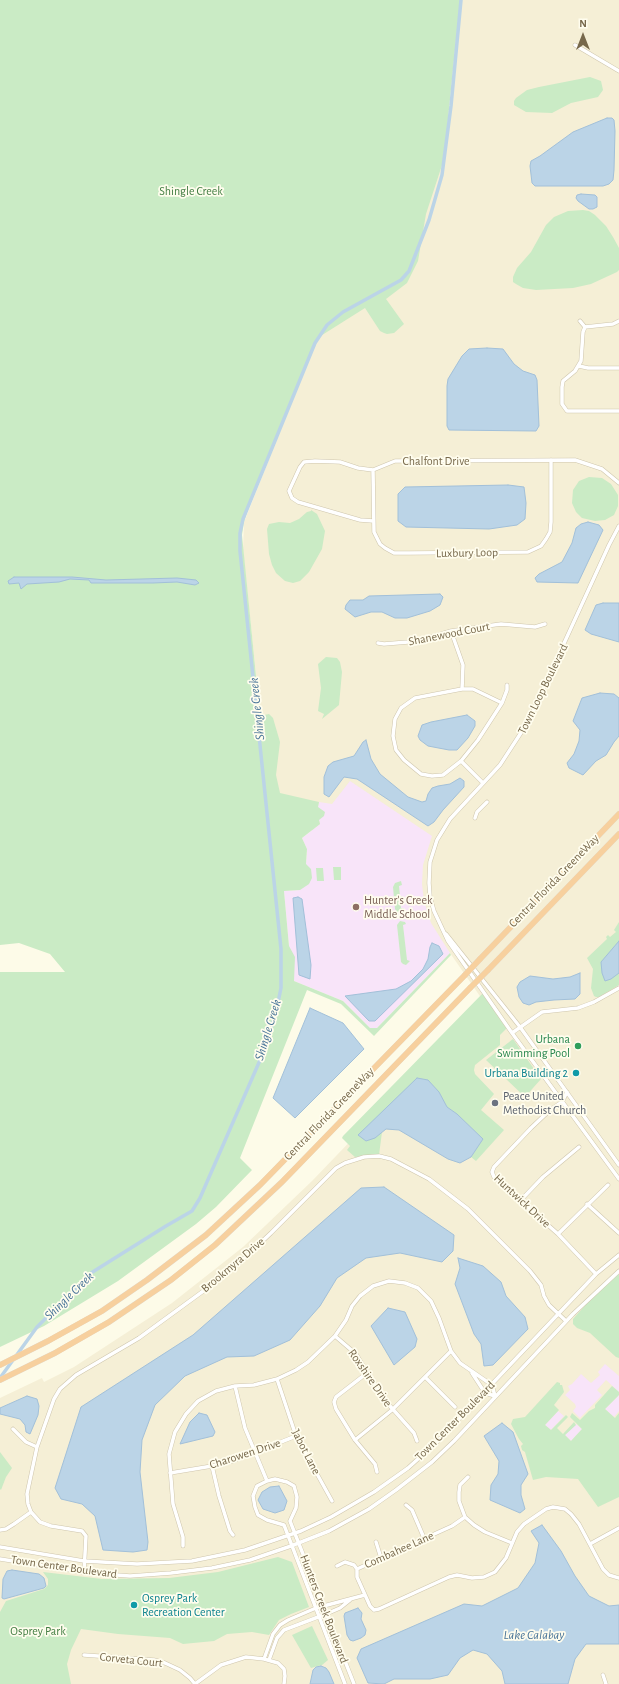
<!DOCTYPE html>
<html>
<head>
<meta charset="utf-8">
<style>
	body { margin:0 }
	#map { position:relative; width:619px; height:1684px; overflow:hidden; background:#fdfbe8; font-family:"Alegreya Sans",sans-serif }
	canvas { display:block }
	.north { position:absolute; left:563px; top:16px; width:40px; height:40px; -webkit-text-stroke:3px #fffdee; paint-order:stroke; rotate:0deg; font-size:11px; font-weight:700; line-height:16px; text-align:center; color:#77684b }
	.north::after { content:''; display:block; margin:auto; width:14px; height:18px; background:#77684b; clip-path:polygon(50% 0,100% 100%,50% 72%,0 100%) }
</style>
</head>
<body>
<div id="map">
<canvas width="619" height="1684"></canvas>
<div class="north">N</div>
</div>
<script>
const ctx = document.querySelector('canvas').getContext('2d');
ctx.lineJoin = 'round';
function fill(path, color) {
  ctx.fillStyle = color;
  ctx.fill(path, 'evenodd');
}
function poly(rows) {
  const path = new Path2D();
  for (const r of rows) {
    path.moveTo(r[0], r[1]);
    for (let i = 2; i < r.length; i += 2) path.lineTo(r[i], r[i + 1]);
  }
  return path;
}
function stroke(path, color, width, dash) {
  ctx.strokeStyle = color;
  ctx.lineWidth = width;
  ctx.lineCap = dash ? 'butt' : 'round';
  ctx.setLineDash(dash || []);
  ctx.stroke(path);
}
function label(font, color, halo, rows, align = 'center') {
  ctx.font = font + ' "Alegreya Sans",sans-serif';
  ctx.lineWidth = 3.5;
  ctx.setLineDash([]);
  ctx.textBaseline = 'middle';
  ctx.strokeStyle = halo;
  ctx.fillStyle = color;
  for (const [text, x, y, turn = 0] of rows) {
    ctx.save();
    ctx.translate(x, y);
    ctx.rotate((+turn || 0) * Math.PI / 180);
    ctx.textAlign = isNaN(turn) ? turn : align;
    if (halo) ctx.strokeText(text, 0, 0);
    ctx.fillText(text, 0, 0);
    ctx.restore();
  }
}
fill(poly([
	[460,0,619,0,619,1684,0,1684,0,1398,42,1378,44,1382,74,1367,172,1303,243,1247,312,1181,484,1002,450,953,268,791,243,550,244,522,278,437,274,437,321,331,444,159]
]), '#f5efd6');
fill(poly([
	[350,781,432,836,423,865,422,884,424,901,431,923,450,953,377,1028,370,1028,343,1001,294,981,289,946,284,891,300,890,306,864,307,849,302,838,320,824,317,812,319,802,332,804],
	[605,1364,619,1376,619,1392,606,1380,597,1390,602,1395,580,1418,573,1411,576,1407,575,1404,565,1395,570,1390,568,1386,572,1384,581,1374,591,1383,600,1375,598,1372],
	[619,1395,619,1411,614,1417,605,1409],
	[558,1411,564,1416,551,1430,545,1425],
	[576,1424,582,1429,571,1441,565,1435]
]), '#f8e4f9');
fill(poly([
	[0,0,460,0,444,159,426,214,418,261,407,283,386,299,404,324,394,333,387,334,384,333,380,331,365,308,319,337,276,437,278,437,248,509,244,522,242,535,260,716,269,714,273,718,280,742,276,775,280,793,319,802,318,807,325,812,324,816,319,820,320,824,302,838,307,849,306,864,311,869,312,878,309,884,300,890,284,891,289,946,295,957,294,981,343,1001,370,1028,377,1028,450,953,451,955,374,1036,341,1004,307,990,240,1158,252,1170,216,1207,196,1224,118,1281,44,1326,0,1347,0,972,65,972,50,954,19,943,0,945],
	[590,77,601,81,603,90,598,97,571,103,552,113,526,112,514,105,514,101,516,98,527,90,539,87],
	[583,210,589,211,595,215,606,226,613,237,619,248,619,270,617,272,591,284,573,288,536,290,523,288,516,284,513,282,513,277,517,268,531,252,546,225,554,217,568,211],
	[589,477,602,478,611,484,618,495,618,506,614,515,605,520,595,521,582,518,576,512,572,503,573,490,579,481],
	[311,510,317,514,325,531,322,549,309,572,300,581,293,583,285,581,276,573,272,565,269,554,267,529,269,524,279,522,290,523,299,519,307,512,311,511],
	[326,657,337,658,340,662,342,672,339,705,322,719,324,714,318,711,321,688,318,664],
	[333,867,341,867,341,880,334,880],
	[316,868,323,868,324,881,317,881],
	[401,881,402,885,399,886,400,896,403,897,400,898,401,908,404,908,400,912,397,912,395,909,393,887,395,883],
	[400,921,405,922,406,924,403,925,407,960,410,961,406,965,403,964,401,962,397,925],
	[619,922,619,985,599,997,596,997,594,996,591,988,593,969,587,958,607,939,606,937,608,935,610,937,616,932,614,930],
	[484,992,508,1027,500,1035,500,1045,475,1065,474,1070,475,1074,494,1094,481,1110,504,1130,476,1161,471,1157,483,1139,457,1114,447,1107,439,1092,428,1080,375,1138,382,1132,379,1155,355,1157,347,1150,350,1146,342,1138,343,1136],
	[513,1039,541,1079,525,1097,486,1060],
	[619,1273,619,1358,616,1357,590,1333,577,1328,573,1324,573,1319,590,1300],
	[557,1382,560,1383,560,1385,562,1385,564,1392,554,1405,559,1410,545,1425,551,1430,566,1415,568,1417,557,1428,563,1434,574,1422,576,1425,565,1435,571,1441,582,1429,570,1417,572,1413,580,1420,589,1411,595,1408,595,1405,612,1386,619,1392,619,1395,605,1409,615,1418,619,1413,619,1497,598,1507,578,1479,546,1477,533,1480,525,1452,522,1450,521,1446,523,1444,519,1439,511,1424,513,1419,525,1417],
	[0,1452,12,1468,6,1477,1,1490,0,1489],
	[278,1557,292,1562,309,1607,291,1614,279,1620,269,1635,252,1632,227,1634,214,1641,183,1644,170,1638,118,1634,81,1629,71,1650,67,1664,71,1684,0,1684,0,1612,6,1601,44,1589,48,1585,48,1579,43,1572,102,1579,169,1578,218,1572],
	[312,1626,328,1660,322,1665,311,1668,292,1635]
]), '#caebc5');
const water = poly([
	[607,118,612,118,614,120,615,131,614,170,613,180,609,184,603,186,535,186,532,183,530,166,531,161,540,156,573,132,607,118],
	[581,194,595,195,597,197,597,207,593,209,589,209,578,201,576,198,577,195,581,194],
	[487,348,503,349,514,364,523,371,535,375,537,380,539,426,536,431,449,430,447,426,447,386,448,379,462,356,469,349,487,348],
	[508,485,524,487,526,503,525,519,517,525,489,529,406,527,398,521,398,494,405,487,508,485],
	[588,522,599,525,603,530,578,583,537,582,535,578,539,574,562,562,572,543,576,528,581,524,588,522],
	[14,577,72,577,106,580,177,578,196,580,199,583,195,585,177,582,153,583,91,583,89,580,70,579,59,582,27,584,21,589,19,583,9,584,8,581,14,577],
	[440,594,443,597,440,605,430,611,407,618,395,618,382,612,371,612,355,617,345,609,346,605,350,600,363,600,369,596,440,594],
	[603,603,619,603,619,642,591,634,585,630,596,605,603,603],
	[600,693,614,694,619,698,619,736,614,742,606,755,596,761,583,775,569,768,567,763,574,754,579,741,580,730,573,721,582,698,600,693],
	[467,715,475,721,475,726,468,738,457,750,449,750,428,746,420,740,418,736,422,725,431,722,467,715],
	[366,740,371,759,380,774,408,797,422,802,426,801,428,794,432,788,438,786,450,784,460,778,464,781,464,787,443,810,434,822,428,826,357,779,344,777,329,797,324,794,324,777,328,766,333,762,354,756,363,742,366,740],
	[298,897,302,899,311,965,310,979,299,975,293,898,298,897],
	[619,941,619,973,611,979,605,981,602,973,601,962,619,941],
	[432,943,439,946,443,954,375,1021,369,1021,345,996,396,989,411,981,423,969,428,959,430,947,432,943],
	[580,973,580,994,575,999,554,1000,536,1002,529,1005,523,1003,519,997,517,987,520,982,530,976,553,979,570,977,580,973],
	[310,1008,343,1023,364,1049,295,1118,273,1098,310,1008],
	[417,1078,428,1080,439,1092,447,1107,457,1114,483,1139,471,1157,460,1163,448,1159,399,1130,386,1129,375,1138,366,1141,358,1135,417,1078],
	[384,1187,454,1235,453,1251,442,1262,400,1253,366,1258,337,1278,320,1306,290,1340,254,1356,227,1357,185,1376,155,1405,142,1440,140,1472,148,1542,147,1550,133,1552,103,1550,95,1516,82,1504,61,1499,55,1488,81,1407,193,1335,361,1188,384,1187],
	[458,1258,483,1266,501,1282,506,1296,525,1317,528,1329,493,1365,484,1366,481,1344,474,1334,455,1284,460,1268,458,1258],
	[388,1308,405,1312,417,1339,415,1347,394,1365,371,1326,388,1308],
	[27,1396,37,1399,39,1406,38,1415,30,1434,26,1432,25,1425,20,1419,0,1414,0,1408,27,1396],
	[199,1413,207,1415,215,1432,213,1436,180,1444,190,1422,199,1413],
	[502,1423,513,1432,528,1474,521,1485,521,1495,525,1509,520,1513,490,1500,491,1485,498,1474,499,1461,484,1436,502,1423],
	[279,1486,287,1501,284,1510,275,1513,263,1509,258,1500,262,1492,270,1487,279,1486],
	[542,1525,561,1551,575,1576,589,1596,609,1606,619,1605,619,1644,586,1644,575,1659,568,1684,505,1684,502,1671,487,1654,473,1650,460,1658,448,1675,430,1679,394,1679,384,1684,368,1683,357,1658,361,1649,464,1604,482,1606,518,1588,535,1563,539,1543,531,1531,542,1525],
	[12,1570,39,1574,44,1578,46,1586,44,1588,4,1599,2,1598,3,1579,7,1571,12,1570],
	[358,1608,362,1613,361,1619,366,1630,365,1635,361,1638,353,1641,350,1640,347,1635,344,1616,345,1613,358,1608],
	[321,1666,326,1668,329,1672,334,1684,310,1684,313,1670,316,1667,321,1666]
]);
fill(water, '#bbd4e7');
stroke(water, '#a2c0d9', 1);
stroke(poly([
	[0,1378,37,1327,91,1273,166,1226,192,1211,200,1198,264,1051,276,1012,281,988,281,949,240,551,240,533,243,519,315,343,327,325,343,312,401,280,409,271,429,220,442,175,451,106,461,0]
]), '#bbd4e7', 3.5);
const minor = poly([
	[575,45,619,71],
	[580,321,585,327],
	[619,321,613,324,585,327,583,332,581,361,575,371,563,381,562,387,562,404,567,411,619,411],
	[579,366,588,368,619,368],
	[373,470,374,532,380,544,385,548,394,553,409,553,528,552,541,546,546,539,550,532,551,522,551,460],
	[373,521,360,520,298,502,292,498,289,491,300,467,304,462,315,461,340,462,358,468,373,470,395,461,575,460,602,469,619,483],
	[619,526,609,545,528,722,500,765,450,819,437,840,430,862,429,883,430,897,434,911,448,941,512,1033,619,1179],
	[451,631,463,665,462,689],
	[378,643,384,644,408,642,428,638,451,631,501,624,535,627,545,624],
	[502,703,473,689,462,689,415,698,401,708,395,719,393,736,396,750,404,760,421,774,432,776,443,775,461,761,478,740,502,703,507,690,507,685],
	[461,761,483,783],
	[475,818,477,812,487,802],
	[446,934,520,1027,619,1165],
	[512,1033,542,1012,578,1008,594,1002,619,988],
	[567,1092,562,1102,550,1110,531,1128,494,1167,492,1172,494,1177,558,1234,596,1274],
	[520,1201,543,1177,579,1147],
	[587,1204,619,1233],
	[558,1234,608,1185],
	[335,1336,356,1354,382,1397,414,1433,417,1441],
	[367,1373,336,1397,334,1402,336,1409,355,1440,375,1464,377,1472],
	[472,1373,485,1393,495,1396],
	[425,1377,455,1407],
	[277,1379,296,1436,332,1501],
	[235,1386,245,1428,267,1481],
	[13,1429,26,1442,37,1447],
	[355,1440,392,1410,451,1351],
	[212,1466,219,1496,230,1531,233,1535],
	[170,1473,212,1466,233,1461,296,1436],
	[468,1477,460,1485,459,1492,459,1501,465,1517,474,1525,485,1532,512,1543],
	[406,1505,412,1510,424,1538],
	[465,1517,452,1526,357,1569,357,1577,370,1606,374,1610,379,1609,449,1577,457,1575,472,1578,484,1577,495,1572,506,1558,517,1532,524,1524,546,1509,553,1507,565,1509,571,1514,579,1524,603,1569,609,1575,619,1578],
	[0,1530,6,1529,14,1524,31,1512],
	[376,1542,381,1558],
	[590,1544,619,1528],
	[183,1546,183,1537,173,1504,169,1454,175,1432,186,1414,198,1401,216,1391,235,1386,254,1385,277,1379,296,1370,308,1362,335,1336,346,1320,352,1306,360,1296,373,1286,389,1281,405,1283,418,1288,431,1301,439,1318,451,1351,460,1363,492,1385,495,1396],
	[0,1547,84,1561,137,1564,192,1561,245,1550,301,1531,331,1517,374,1492,408,1468,438,1441,596,1274,619,1255],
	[0,1559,89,1573,130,1576,171,1573,212,1568,250,1560,291,1546,329,1531,369,1509,396,1490,432,1462,454,1441,573,1314,619,1271],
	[337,1566,345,1562,354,1565,357,1569],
	[84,1572,86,1536,82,1531,51,1526,40,1522,31,1512,28,1504,27,1494,37,1447,54,1399,60,1389,76,1375,139,1338,202,1292,238,1264,271,1233,336,1168,345,1163,364,1157,379,1156,391,1159,429,1179,468,1209,530,1271,541,1285,544,1296,549,1305,566,1321],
	[84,1655,154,1660,165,1663,180,1670,190,1678,195,1684],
	[264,1659,273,1634,280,1625,288,1620,316,1608,365,1595],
	[269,1660,277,1638,284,1630,326,1614,340,1608,350,1600],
	[603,1675,606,1684],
	[195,1684,221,1665,246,1657,264,1659,278,1663,284,1669,285,1676,284,1684],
	[345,1684,284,1525,267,1520,258,1515,255,1507,253,1496,257,1486,267,1481,275,1479,287,1482,294,1486,297,1497,296,1508,290,1521,354,1684]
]);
const highway = poly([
	[480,959,619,814],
	[488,970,619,834],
	[0,1365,48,1341,102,1311,147,1280,206,1235,260,1185,465,975],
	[0,1380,55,1353,109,1322,171,1280,215,1245,282,1182,470,988]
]);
stroke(minor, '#cfc6ad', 4.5);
stroke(highway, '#dedbd4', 6);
stroke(minor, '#fff', 3.5);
stroke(highway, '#f7d09e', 5.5);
const highwayBridge = poly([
	[465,975,480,959],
	[470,988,488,970]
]);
stroke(highwayBridge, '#dedbd4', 6, []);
stroke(highwayBridge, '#f7d09e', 5.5);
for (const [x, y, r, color] of [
	[356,907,4,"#8d6e63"],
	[578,1046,4,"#2e9e5b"],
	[576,1073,4,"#0f9aa8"],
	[495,1103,4,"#6b7280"],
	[134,1605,4,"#0f9aa8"]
]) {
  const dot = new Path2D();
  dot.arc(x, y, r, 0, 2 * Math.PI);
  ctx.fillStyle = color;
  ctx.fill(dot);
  stroke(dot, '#fffdee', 1.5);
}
label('12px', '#427d42', '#fffdee', [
	["Shingle Creek",191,191],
	["Osprey Park",38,1631]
]);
label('12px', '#77684b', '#fffdee', [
	["Chalfont Drive",436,461],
	["Luxbury Loop",467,553,-1],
	["Shanewood Court",449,634,-11],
	["Town Loop Boulevard",543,689,-64],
	["Central Florida GreeneWay",554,881,-46],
	["Central Florida GreeneWay",329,1114,-46],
	["Huntwick Drive",522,1201,43],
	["Brookmyra Drive",233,1265,-40],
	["Roxshire Drive",370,1378,55],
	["Town Center Boulevard",455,1421,-45],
	["Jabot Lane",306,1452,63],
	["Charowen Drive",245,1454,-18],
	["Combahee Lane",399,1550,-24],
	["Town Center Boulevard",64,1567,8],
	["Hunters Creek Boulevard",324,1609,69],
	["Corveta Court",131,1660,6]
]);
label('12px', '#785e54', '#fffdee', [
	["Hunter's Creek",364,900],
	["Middle School",364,914]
], 'left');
label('12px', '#27864d', '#fffdee', [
	["Urbana",570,1039],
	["Swimming Pool",570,1053]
], 'right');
label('12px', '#0d838f', '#fffdee', [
	["Urbana Building 2",568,1073],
	["Osprey Park",142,1598,"left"],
	["Recreation Center",142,1612,"left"]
], 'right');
label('12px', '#5b616d', '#fffdee', [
	["Peace United",503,1096],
	["Methodist Church",503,1110]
], 'left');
label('italic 13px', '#4a7599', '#fffdee', [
	["Shingle Creek",257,709,-96],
	["Shingle Creek",268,1030,-73],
	["Shingle Creek",69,1296,-44],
	["Lake Calabay",534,1635]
]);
</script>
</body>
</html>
